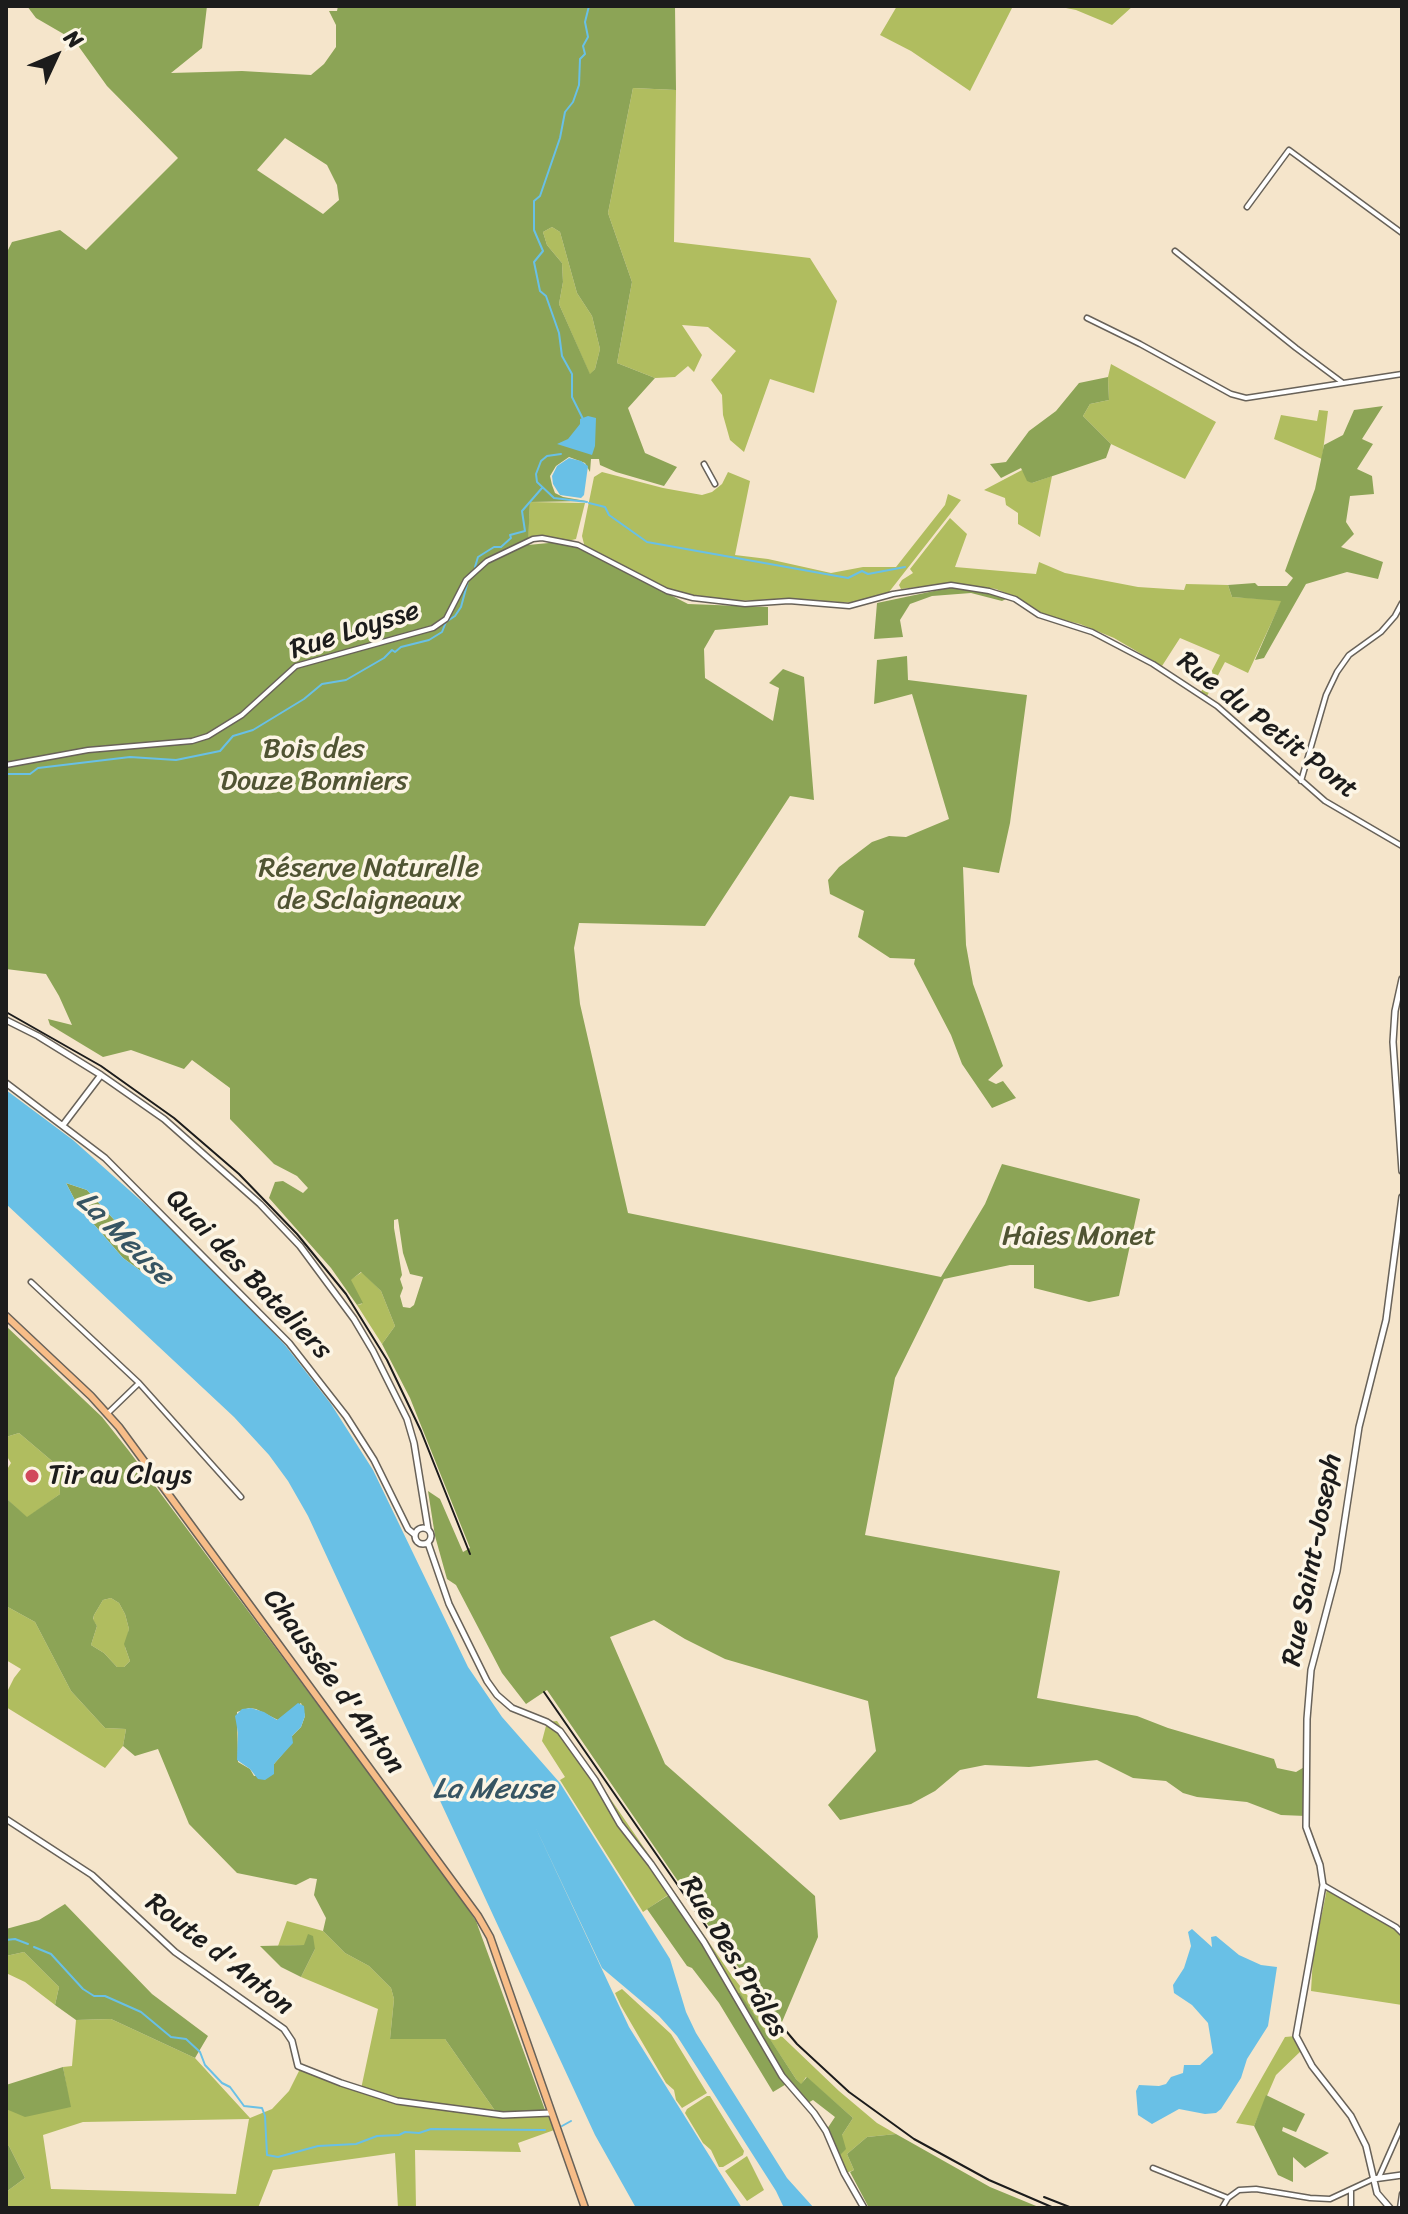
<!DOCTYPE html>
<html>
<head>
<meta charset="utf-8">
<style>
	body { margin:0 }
	#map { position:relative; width:1408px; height:2214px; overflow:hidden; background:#f5e5cb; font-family:Sriracha,sans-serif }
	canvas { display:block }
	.frame { position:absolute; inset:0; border:8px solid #1c1c1c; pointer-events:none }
	.north { position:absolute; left:16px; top:16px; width:80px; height:80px; -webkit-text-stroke:6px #fcf5e5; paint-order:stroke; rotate:46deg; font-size:22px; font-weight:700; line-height:32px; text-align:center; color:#1c1c1c }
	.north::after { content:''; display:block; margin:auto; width:28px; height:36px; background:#1c1c1c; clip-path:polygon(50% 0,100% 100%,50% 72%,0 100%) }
</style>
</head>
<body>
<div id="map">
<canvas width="1408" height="2214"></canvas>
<div class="frame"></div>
<div class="north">N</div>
</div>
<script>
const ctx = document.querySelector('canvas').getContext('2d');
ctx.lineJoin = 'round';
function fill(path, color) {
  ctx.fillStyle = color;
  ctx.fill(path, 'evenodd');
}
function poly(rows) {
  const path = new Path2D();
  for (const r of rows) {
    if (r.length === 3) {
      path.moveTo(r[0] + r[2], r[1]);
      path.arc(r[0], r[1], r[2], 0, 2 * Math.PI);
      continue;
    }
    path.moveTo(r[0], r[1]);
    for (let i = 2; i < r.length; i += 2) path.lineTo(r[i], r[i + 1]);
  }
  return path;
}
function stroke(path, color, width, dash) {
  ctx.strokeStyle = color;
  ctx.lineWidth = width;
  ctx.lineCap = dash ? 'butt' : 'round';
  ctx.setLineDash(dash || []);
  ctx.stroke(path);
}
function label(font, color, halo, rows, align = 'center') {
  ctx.font = font + ' Sriracha,sans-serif';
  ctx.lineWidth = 7;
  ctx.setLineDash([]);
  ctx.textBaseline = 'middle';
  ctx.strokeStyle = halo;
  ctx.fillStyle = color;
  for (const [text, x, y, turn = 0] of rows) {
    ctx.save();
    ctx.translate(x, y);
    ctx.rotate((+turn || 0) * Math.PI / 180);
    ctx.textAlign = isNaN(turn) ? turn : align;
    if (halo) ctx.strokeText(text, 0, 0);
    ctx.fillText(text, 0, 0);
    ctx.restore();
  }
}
fill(poly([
	[897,6,1013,6,970,91,911,51,880,35],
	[1056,6,1133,6,1112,25,1076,10],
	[633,88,676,90,674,242,810,258,837,301,814,393,770,379,744,452,730,440,723,415,722,395,711,380,736,351,708,327,682,325,702,355,694,372,688,366,675,377,655,378,617,363,632,282,608,213],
	[552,227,560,232,577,293,592,316,600,349,595,369,590,375,559,304,563,282,562,263,547,245,543,232],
	[1111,364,1216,422,1185,479,1111,444,1083,416,1090,404,1109,400,1108,377],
	[1319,410,1328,411,1322,459,1274,439,1281,415,1317,421],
	[1022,470,1032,483,1052,476,1040,537,1018,524,1018,513,1006,505,1005,498,984,490],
	[602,472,663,488,702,495,712,492,722,484,728,472,750,481,735,555,768,559,831,573,863,567,896,567,945,505,948,494,961,500,889,592,855,603,790,599,726,601,684,594,661,586,585,548,582,536,594,477],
	[530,502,585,503,576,539,568,541,538,536,528,538],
	[950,518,967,534,955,567,1036,574,1039,562,1065,573,1138,587,1184,590,1186,584,1228,585,1232,597,1282,600,1248,673,1225,662,1207,696,1201,692,1220,655,1180,638,1162,666,1114,638,1080,624,1039,614,1015,597,996,589,953,583,901,589,899,585,902,580,913,573,910,569],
	[362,1272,381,1291,395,1326,382,1344,357,1305,362,1304,350,1280],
	[19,1433,52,1461,59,1480,60,1494,27,1518,6,1498,6,1471,11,1463,6,1455,6,1437],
	[111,1598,119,1603,125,1614,129,1629,125,1647,130,1661,124,1667,117,1667,104,1653,91,1645,97,1626,93,1620,94,1615,103,1600],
	[6,1606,35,1622,71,1691,105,1728,126,1729,123,1746,105,1768,6,1707,6,1694,14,1678,21,1669,6,1660],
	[557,1721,730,1973,771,2026,839,2091,877,2123,896,2134,867,2137,847,2154,854,2170,846,2173,839,2156,842,2135,853,2118,806,2077,801,2085,796,2079,740,1994,734,1994,671,1893,643,1912,560,1780,565,1777,542,1741,547,1722],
	[1327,1889,1399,1930,1402,1937,1402,2005,1311,1991,1313,1957],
	[287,1921,323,1931,345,1953,369,1966,391,1988,394,1999,390,2039,445,2039,498,2115,551,2113,557,2129,518,2143,521,2152,415,2150,416,2208,398,2208,395,2153,273,2170,258,2208,6,2208,6,2192,25,2178,9,2146,6,2146,6,2108,70,2107,63,2067,72,2066,76,2020,111,2019,195,2058,250,2118,272,2109,289,2091,301,2067,361,2089,378,2009,301,1977,315,1949,304,1945,278,1946],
	[249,2119,236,2194,51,2189,43,2135,83,2122],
	[24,1952,59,1987,55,2005,25,1982,6,1973,6,1956],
	[622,1989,671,2034,707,2093,682,2108,676,2100,674,2090,666,2083,621,2006,615,1993],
	[1296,2036,1303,2049,1276,2075,1254,2126,1236,2123,1285,2037],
	[707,2096,710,2096,744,2151,743,2155,723,2167,719,2167,711,2150,703,2143,685,2113,687,2109],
	[747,2156,764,2190,747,2201,725,2171]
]), '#b0bd5f');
fill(poly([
	[27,6,207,6,202,48,171,73,242,71,311,75,324,64,336,47,336,25,329,11,337,11,338,6,675,6,676,90,633,88,608,213,632,282,617,363,655,378,628,408,645,453,677,467,664,486,616,472,600,465,599,459,591,459,590,472,585,463,569,457,556,466,550,476,552,485,555,493,563,497,586,501,530,502,528,545,559,542,577,547,688,604,768,607,768,625,715,630,704,649,705,678,773,721,779,688,769,683,783,669,804,677,814,800,790,796,705,926,579,923,574,948,580,1004,628,1213,941,1277,985,1204,1002,1164,1140,1199,1119,1296,1089,1302,1034,1288,1034,1265,1010,1265,944,1279,895,1378,865,1535,1060,1571,1037,1698,1137,1716,1168,1728,1274,1759,1277,1768,1296,1772,1306,1766,1306,1816,1281,1815,1247,1802,1197,1797,1183,1793,1166,1781,1133,1778,1097,1760,1029,1767,985,1765,960,1770,935,1791,911,1804,840,1820,828,1805,876,1751,868,1701,725,1659,685,1639,654,1620,610,1637,665,1764,815,1896,818,1937,782,2022,757,1993,708,1925,547,1690,526,1704,502,1673,456,1585,447,1579,435,1536,428,1491,440,1499,463,1552,470,1548,410,1398,382,1344,395,1326,381,1291,361,1272,351,1280,363,1303,357,1305,331,1268,269,1198,275,1182,283,1181,303,1193,308,1188,297,1176,274,1164,230,1119,230,1088,192,1060,184,1069,131,1050,103,1057,50,1025,48,1019,72,1025,59,996,46,974,6,969,6,254,12,242,60,230,86,250,178,158,107,86,74,40,36,18],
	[285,138,327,165,337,185,339,200,323,214,257,170],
	[552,227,560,232,577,293,592,316,600,349,595,369,590,374,559,304,563,282,562,263,547,245,543,232],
	[398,1219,403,1253,410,1274,423,1277,414,1305,410,1308,403,1307,400,1296,403,1288,400,1279,402,1275,394,1228,394,1220],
	[1108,377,1109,400,1090,404,1083,416,1111,444,1106,458,1032,483,1027,481,1021,468,1001,478,990,464,1006,462,1029,431,1056,411,1079,383],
	[1383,406,1362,439,1373,444,1357,469,1372,476,1374,494,1350,496,1346,522,1354,534,1341,547,1383,562,1378,579,1347,572,1306,584,1264,658,1255,660,1281,601,1232,597,1228,585,1255,583,1258,586,1287,586,1293,578,1285,571,1315,489,1324,445,1343,435,1354,410],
	[953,587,984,592,1006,599,1002,601,971,593,932,596,910,604,900,620,903,637,874,639,877,603],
	[907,656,908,680,1027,695,1010,823,999,873,963,867,966,945,973,984,1003,1066,988,1080,996,1084,1003,1081,1016,1098,992,1108,962,1064,951,1035,914,964,915,959,890,958,858,937,864,911,830,894,828,880,839,867,872,842,889,836,906,837,949,819,912,694,874,704,877,660],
	[66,1183,87,1190,169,1280,171,1284,169,1285,156,1273,167,1290,123,1258,78,1206],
	[6,1326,102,1417,129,1451,449,1881,476,1921,545,2110,498,2115,445,2039,390,2039,394,1999,391,1988,369,1966,345,1953,323,1931,326,1918,314,1895,317,1879,310,1878,296,1885,237,1873,189,1824,158,1749,135,1756,123,1746,126,1729,105,1728,71,1691,35,1622,6,1606,6,1498,27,1517,60,1494,59,1480,52,1461,19,1433,6,1437],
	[111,1598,119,1603,125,1614,129,1629,124,1644,130,1661,124,1667,117,1667,104,1653,91,1645,97,1626,93,1619,94,1615,103,1600],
	[301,1703,305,1716,301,1727,292,1736,290,1745,274,1764,274,1772,254,1776,250,1769,238,1762,237,1712,249,1708,256,1709,278,1720],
	[672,1893,734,1994,740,1993,796,2079,801,2084,807,2077,853,2118,842,2135,846,2149,839,2156,827,2129,835,2117,813,2100,806,2104,788,2083,773,2092,719,2003,692,1968,687,1966,647,1909],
	[65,1904,152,1994,208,2036,195,2058,111,2019,76,2020,55,2005,59,1987,24,1952,6,1956,6,1929,39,1920],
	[308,1934,313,1936,315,1949,301,1977,281,1967,260,1946,304,1945],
	[63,2067,71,2107,25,2117,6,2109,6,2085],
	[1266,2095,1305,2114,1296,2132,1283,2127,1282,2131,1329,2153,1305,2168,1293,2157,1293,2182,1278,2175,1254,2126],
	[896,2134,990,2187,1041,2208,869,2208,850,2172,854,2170,847,2154,867,2137],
	[6,2146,9,2146,25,2178,6,2192]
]), '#8ca456');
fill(poly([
	[588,416,596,418,595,446,592,455,557,444,568,439,580,424,580,419],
	[569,458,581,461,588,466,584,495,581,498,560,495,553,484,552,476,557,466],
	[6,1090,73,1140,184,1239,285,1345,331,1404,373,1470,468,1667,502,1717,560,1783,670,1959,686,2012,696,2033,787,2178,814,2208,784,2208,776,2191,677,2036,659,2016,602,1968,534,1824,629,2027,742,2208,636,2208,595,2135,308,1516,288,1481,269,1455,234,1417,6,1204],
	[66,1183,87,1190,169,1280,171,1284,169,1285,156,1273,151,1274,167,1290,123,1258,78,1206],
	[298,1703,304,1706,305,1716,301,1727,292,1736,293,1743,274,1764,274,1774,265,1780,258,1779,250,1769,237,1760,238,1733,235,1716,242,1709,251,1708,264,1712,277,1720],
	[1192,1929,1212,1947,1211,1937,1216,1936,1239,1955,1261,1965,1277,1967,1268,2026,1247,2059,1241,2078,1221,2109,1216,2113,1205,2114,1179,2109,1152,2124,1138,2115,1136,2091,1139,2085,1159,2086,1166,2084,1171,2077,1183,2073,1184,2065,1200,2065,1213,2053,1208,2023,1192,2005,1174,1993,1173,1985,1184,1968,1191,1946,1188,1932]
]), '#69c0e6');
stroke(poly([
	[583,419,572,397,572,374,562,356,559,333,546,296,540,291,534,262,543,251,534,230,534,201,540,196,560,138,565,112,573,102,579,85,580,59,585,54,583,46,588,37,585,22,589,6],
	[561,454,547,456,541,461,536,474,537,482,554,498,587,502],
	[589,503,605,507,609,515,647,542,848,578,862,571,868,574,905,567],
	[475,567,478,557,494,547,501,547,511,538,510,535,525,531,522,511,542,488],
	[6,774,30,774,38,768,130,757,176,760,220,751,233,736,253,730,304,699,322,684,346,680,384,658,392,650,395,652,401,647,429,640,442,632,446,622,455,616,461,607,468,581],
	[6,1940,15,1939,28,1944],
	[34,1947,51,1954,83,1989,94,1996,105,1996,141,2012,171,2037,186,2039,200,2052,205,2065,222,2083,230,2087,244,2106,262,2108,265,2116,267,2155,278,2157,318,2146,356,2144,377,2136,399,2135,405,2132,419,2133,431,2129,545,2130],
	[562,2126,571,2121]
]), '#69c0e6', 2);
const minor = poly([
	[1247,207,1289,150,1402,233],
	[1175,251,1296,348,1343,383],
	[1087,318,1140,344,1231,394,1246,398,1402,374],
	[704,464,715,484],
	[6,765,88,750,192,741,208,736,242,715,296,666,433,628,446,619,466,580,487,561,533,539,542,538,578,545,667,591,693,598,745,604,789,601,849,606,893,594,951,585,989,591,1015,599,1039,615,1092,632,1153,664,1217,706,1325,801,1402,846],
	[1301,781,1326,695,1337,672,1349,655,1381,632,1395,616,1402,603],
	[31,1282,139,1383,241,1497],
	[108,1413,138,1384],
	[1323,1885,1396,1927,1402,1933],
	[1153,2168,1228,2198],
	[1379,2177,1402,2125],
	[1222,2208,1228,2198,1239,2190,1256,2189,1310,2198,1330,2199,1373,2179],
	[1351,2208,1351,2191],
	[1400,2208,1402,2194]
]);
const tertiary = poly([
	[1402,979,1395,1011,1393,1042,1402,1171],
	[6,1020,38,1036,101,1075,164,1119,260,1204,300,1246,354,1319,373,1351,407,1419,414,1443,428,1529],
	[6,1083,105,1158,289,1343,346,1416,374,1460,408,1529,414,1534],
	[63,1125,101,1075],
	[423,1536,8],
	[428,1543,449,1604,487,1681,497,1695,512,1708,547,1722,560,1731,595,1780,620,1824,651,1864,704,1942,782,2076,814,2113,826,2131,844,2173,864,2208],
	[6,1819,92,1875,175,1952,284,2029,292,2041,298,2066,341,2083,397,2101,503,2115,551,2113],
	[1373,2179,1402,2175],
	[1390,2208,1377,2193,1366,2146,1351,2116,1312,2066,1296,2036,1323,1885,1320,1865,1306,1827,1307,1719,1311,1670,1337,1571,1359,1427,1386,1320,1402,1197]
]);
const primary = poly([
	[6,1316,91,1396,119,1427,478,1916,490,1937,585,2208]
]);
stroke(minor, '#686259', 7);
stroke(tertiary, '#686259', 8);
stroke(primary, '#686259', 9);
stroke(minor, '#fff', 4);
stroke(tertiary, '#fff', 5);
stroke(primary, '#f7bd88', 6);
stroke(poly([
	[6,1012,101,1066,174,1118,239,1174,297,1234,346,1294,387,1360,421,1431,470,1554],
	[544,1692,744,1981,797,2044,849,2092,914,2139,989,2180,1054,2208],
	[1044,2197,1072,2208]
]), '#1c1c1c', 2);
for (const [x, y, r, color] of [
	[32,1476,8,"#d1495b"]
]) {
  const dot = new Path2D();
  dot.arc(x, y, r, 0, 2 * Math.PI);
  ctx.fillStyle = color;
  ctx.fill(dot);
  stroke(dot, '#fcf5e5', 3);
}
label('28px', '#1c1c1c', '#fcf5e5', [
	["Rue Loysse",355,631,-18],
	["Rue du Petit Pont",1267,726,38],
	["Quai des Bateliers",248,1275,46],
	["Rue Saint-Joseph",1313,1560,-79],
	["Chaussée d'Anton",333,1682,54],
	["Route d'Anton",219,1955,38],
	["Rue Des Prâles",733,1957,59]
]);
label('28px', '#505433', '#fcf5e5', [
	["Bois des",314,750],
	["Douze Bonniers",314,782],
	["Réserve Naturelle",369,869],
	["de Sclaigneaux",369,901],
	["Haies Monet",1079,1237]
]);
label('28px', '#1c1c1c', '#fcf5e5', [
	["Tir au Clays",48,1476]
], 'left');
label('italic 30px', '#375563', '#fcf5e5', [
	["La Meuse",124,1239,44],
	["La Meuse",493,1790]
]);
</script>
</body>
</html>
